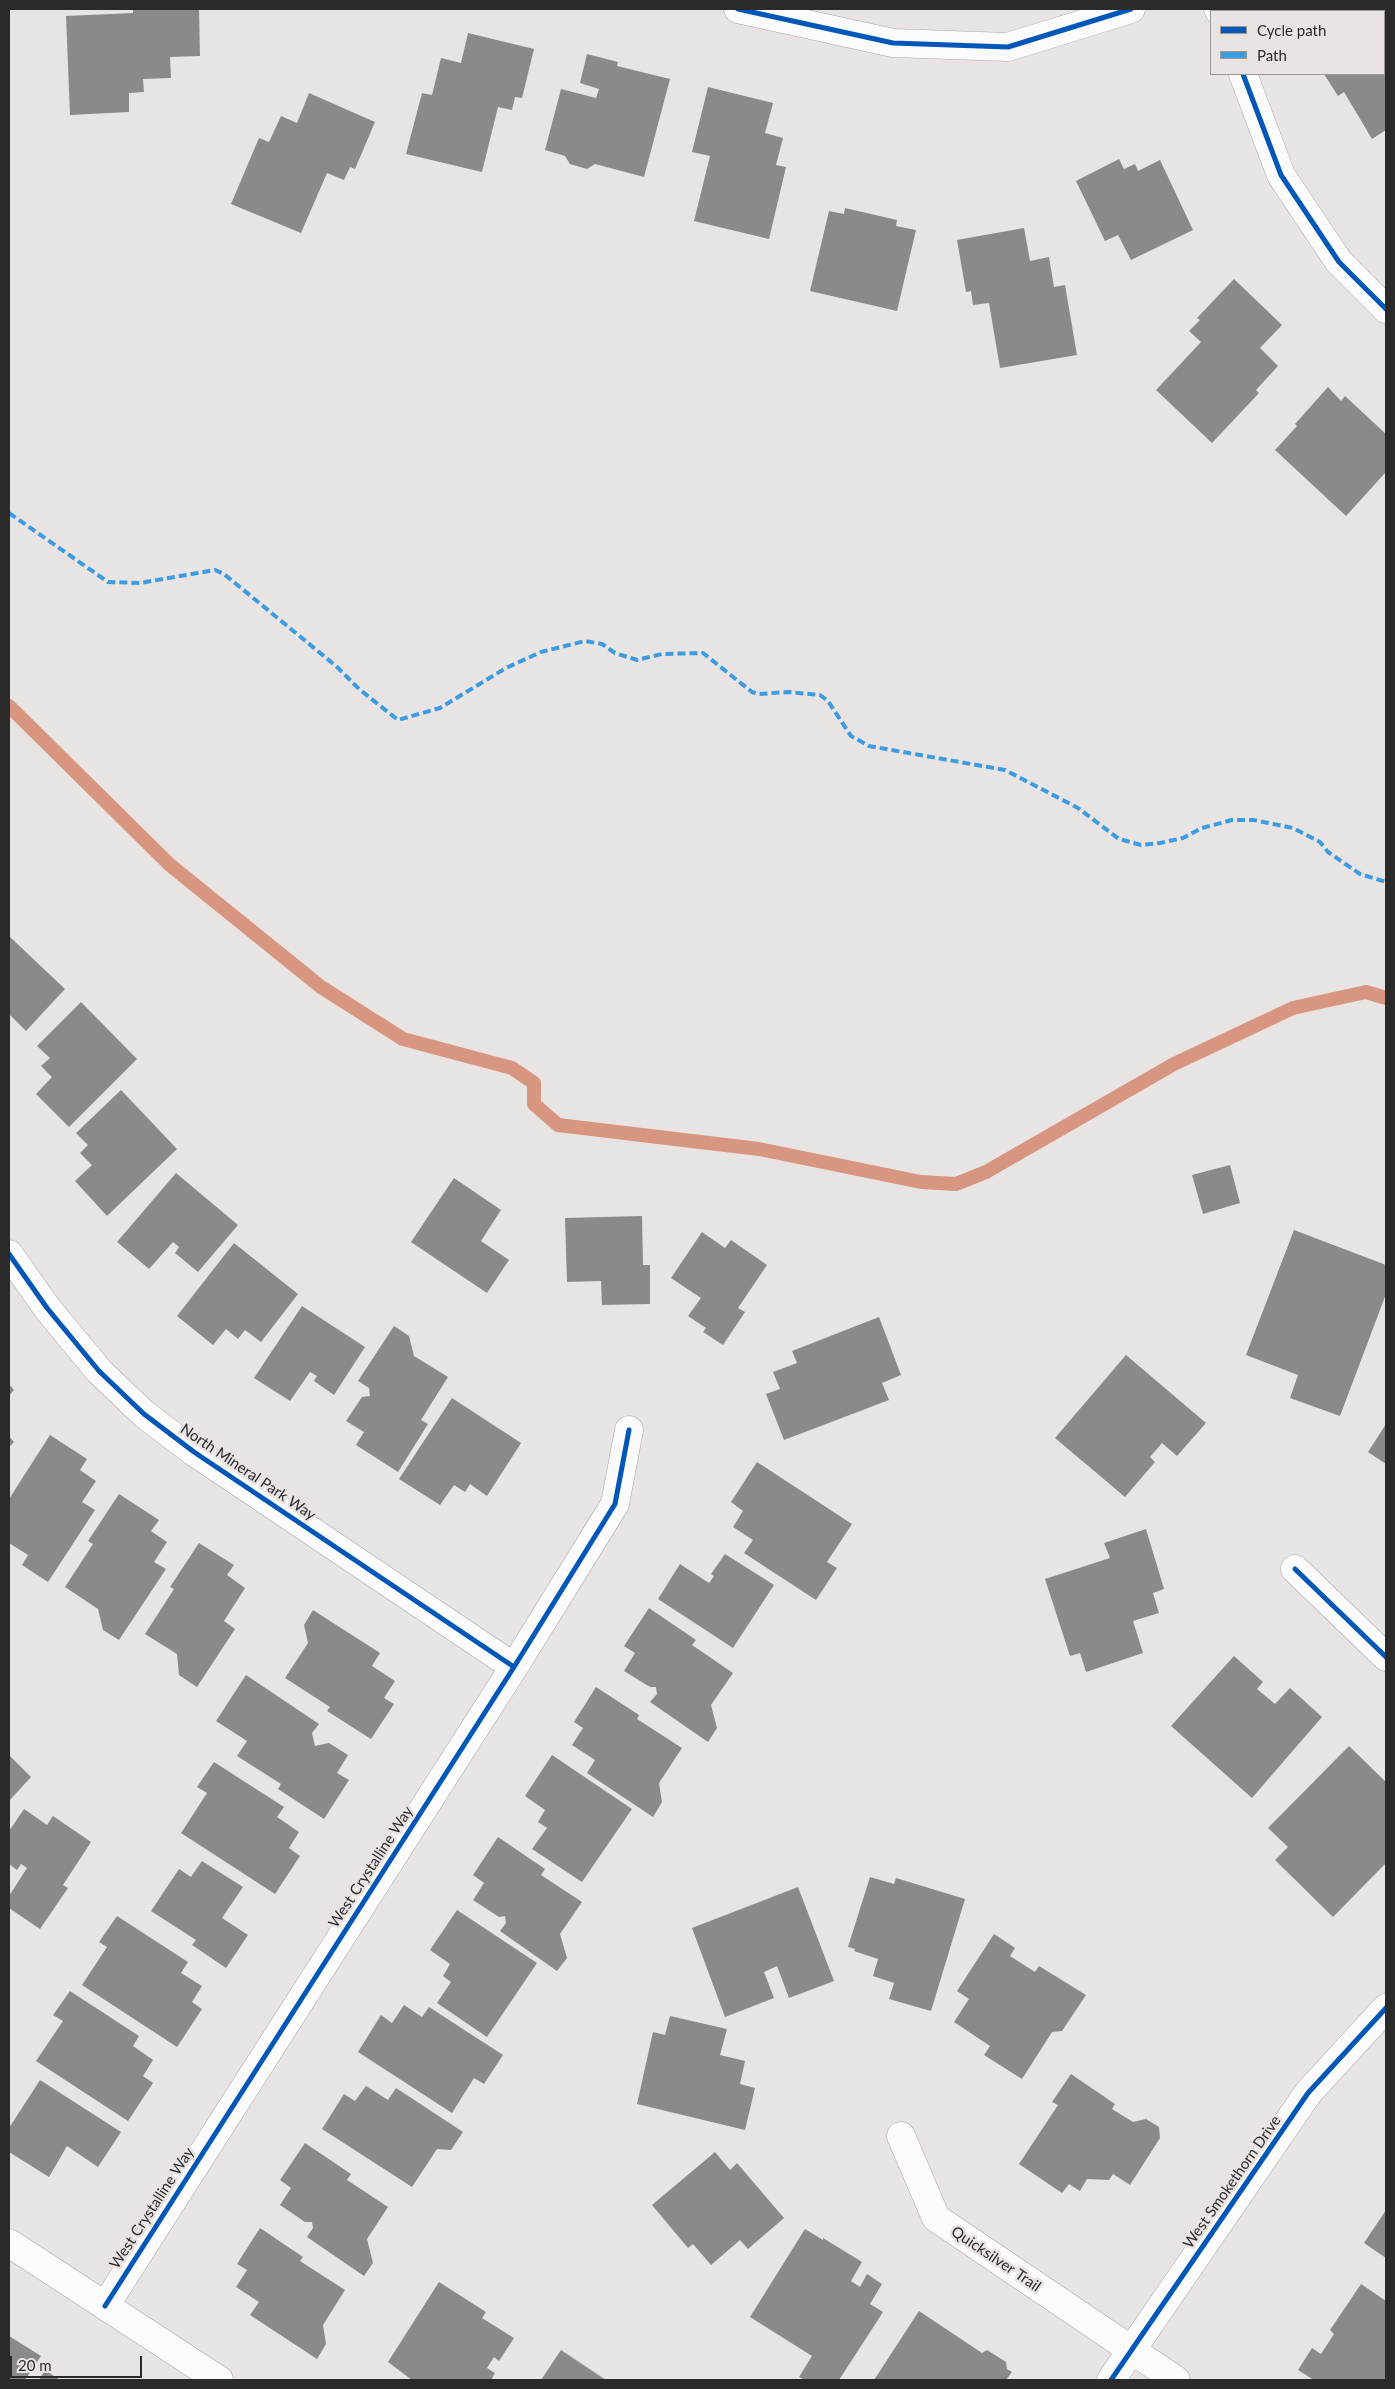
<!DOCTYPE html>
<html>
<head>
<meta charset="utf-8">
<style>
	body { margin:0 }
	#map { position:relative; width:1395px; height:2389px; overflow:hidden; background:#e7e4e3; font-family:Lato,sans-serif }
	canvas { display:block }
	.frame { position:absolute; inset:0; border:10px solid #2c2a29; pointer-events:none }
	.legend { position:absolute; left:1210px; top:10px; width:175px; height:65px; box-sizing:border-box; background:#e9e3e1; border:1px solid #9d9997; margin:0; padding:6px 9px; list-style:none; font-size:15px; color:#2c2a29 }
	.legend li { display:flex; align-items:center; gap:10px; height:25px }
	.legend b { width:25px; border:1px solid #9d9997 }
	.scale { position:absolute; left:10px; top:2356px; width:132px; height:22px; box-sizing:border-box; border:2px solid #2c2a29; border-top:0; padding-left:6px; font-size:15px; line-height:18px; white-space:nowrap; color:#2c2a29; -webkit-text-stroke:4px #e9e3e1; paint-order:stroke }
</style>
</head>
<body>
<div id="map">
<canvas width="1395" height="2389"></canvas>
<div class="frame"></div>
<ul class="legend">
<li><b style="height:6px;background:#0057b8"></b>Cycle path</li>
<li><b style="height:6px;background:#3d9ce1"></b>Path</li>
</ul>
<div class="scale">20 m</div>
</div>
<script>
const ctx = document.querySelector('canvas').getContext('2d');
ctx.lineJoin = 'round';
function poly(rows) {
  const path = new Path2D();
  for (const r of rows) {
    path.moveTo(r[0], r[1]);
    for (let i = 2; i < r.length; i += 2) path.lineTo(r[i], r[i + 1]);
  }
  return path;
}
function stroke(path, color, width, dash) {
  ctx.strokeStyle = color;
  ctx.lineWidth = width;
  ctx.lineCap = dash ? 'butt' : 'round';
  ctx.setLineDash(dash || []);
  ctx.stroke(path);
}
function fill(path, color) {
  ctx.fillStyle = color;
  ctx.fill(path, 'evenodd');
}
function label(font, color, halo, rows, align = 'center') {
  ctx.font = font + ' Lato,sans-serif';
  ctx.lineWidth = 5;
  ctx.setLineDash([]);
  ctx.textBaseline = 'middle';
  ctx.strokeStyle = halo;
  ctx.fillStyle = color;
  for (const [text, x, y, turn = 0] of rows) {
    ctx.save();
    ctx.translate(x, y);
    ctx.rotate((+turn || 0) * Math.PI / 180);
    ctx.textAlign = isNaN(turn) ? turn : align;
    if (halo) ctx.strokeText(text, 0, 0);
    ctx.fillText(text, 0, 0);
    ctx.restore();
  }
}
stroke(poly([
	[9,706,170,865,321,987,403,1039,512,1068,534,1083,534,1104,558,1125,759,1149,921,1182,956,1184,986,1172,1174,1064,1293,1008,1366,992,1386,998]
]), '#d89680', 14);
fill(poly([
	[133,9,199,9,200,56,170,57,171,78,143,79,144,92,129,93,129,112,70,115,66,16,133,13],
	[1382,9,1386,9,1386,130,1372,139,1344,92,1338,96,1324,74,1384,74,1384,11,1378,11],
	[468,33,534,49,522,98,515,97,512,110,498,107,482,172,406,154,422,93,432,95,441,58,461,63],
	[587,54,618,62,617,66,670,79,644,177,595,164,587,169,570,164,565,156,545,150,561,89,596,98,599,89,580,83],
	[708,87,773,103,765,133,783,138,776,165,786,167,769,239,694,221,710,156,692,152],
	[309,93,375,122,355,169,350,167,344,180,327,173,301,233,231,204,259,138,269,142,281,116,297,123],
	[1119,159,1124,169,1135,164,1138,171,1160,160,1193,230,1131,260,1118,235,1105,241,1076,181],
	[845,208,897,220,896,226,916,230,897,311,810,291,829,211,844,214],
	[1024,228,1030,261,1049,257,1054,287,1065,285,1077,355,1000,368,989,303,973,305,971,291,966,292,957,240],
	[1234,279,1282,325,1260,348,1278,366,1256,390,1259,393,1212,443,1156,390,1201,342,1189,331,1200,320,1197,318],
	[1328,387,1341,401,1345,396,1386,434,1386,472,1346,516,1275,450,1297,426,1295,424],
	[9,936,65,989,26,1031,9,1014],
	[81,1002,137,1059,69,1127,36,1094,52,1077,41,1066,50,1058,37,1046],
	[121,1090,177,1149,107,1216,75,1181,92,1165,80,1153,88,1145,76,1133],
	[1230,1165,1240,1203,1203,1214,1192,1175],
	[176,1173,238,1225,198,1272,175,1253,179,1247,173,1242,149,1269,117,1242],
	[454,1178,501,1210,481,1241,509,1260,487,1293,411,1242],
	[642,1216,643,1265,650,1265,650,1304,602,1305,601,1281,567,1282,565,1218],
	[1294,1230,1386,1265,1386,1294,1340,1416,1290,1398,1298,1375,1246,1355],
	[702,1232,725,1248,731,1240,767,1265,738,1308,745,1312,723,1345,703,1332,706,1328,688,1316,701,1298,671,1278],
	[234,1243,298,1294,261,1342,245,1330,238,1339,226,1329,213,1345,177,1316],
	[302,1306,365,1347,334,1395,314,1381,317,1376,310,1372,290,1401,254,1378],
	[879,1317,901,1375,882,1383,889,1400,784,1440,766,1394,780,1389,773,1372,797,1363,792,1351],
	[394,1326,409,1336,414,1356,448,1377,421,1420,428,1424,398,1472,356,1445,364,1432,346,1421,362,1397,370,1396,369,1388,358,1381],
	[1126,1355,1206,1423,1177,1456,1162,1443,1150,1457,1155,1462,1125,1497,1055,1438],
	[9,1384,14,1390,9,1396],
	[452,1398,521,1443,487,1496,470,1484,465,1492,454,1485,440,1505,399,1479],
	[1386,1424,1386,1464,1368,1452],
	[50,1435,87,1459,80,1470,96,1481,82,1502,95,1510,48,1582,22,1565,28,1555,9,1543,9,1499],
	[9,1436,14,1442,9,1447],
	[757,1462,852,1524,827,1562,837,1568,816,1600,744,1553,753,1540,733,1527,743,1511,731,1502],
	[119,1494,159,1520,151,1531,167,1542,154,1562,166,1569,119,1640,103,1630,98,1609,65,1587,93,1544,88,1541],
	[1146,1529,1164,1589,1153,1593,1159,1613,1133,1621,1143,1653,1086,1672,1080,1653,1070,1656,1045,1579,1110,1558,1104,1543],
	[199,1543,234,1565,227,1575,245,1588,224,1621,235,1629,197,1687,179,1675,177,1654,145,1634,174,1589,170,1587],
	[725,1554,774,1585,733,1648,658,1599,680,1564,709,1583,714,1576,711,1574],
	[649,1608,696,1640,692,1645,733,1673,711,1705,717,1728,708,1742,650,1702,657,1694,656,1687,650,1687,624,1671,635,1653,624,1646],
	[313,1610,380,1653,372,1666,395,1681,384,1698,394,1704,371,1739,327,1711,330,1707,285,1678,308,1643,304,1625],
	[1234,1656,1263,1682,1257,1689,1275,1704,1290,1688,1322,1717,1252,1798,1171,1726],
	[246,1675,319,1724,312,1733,315,1746,329,1743,348,1755,337,1773,349,1780,324,1819,278,1789,281,1784,237,1756,247,1741,216,1721],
	[596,1687,639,1715,637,1719,682,1748,659,1783,662,1802,653,1817,587,1773,595,1760,572,1745,583,1728,574,1722],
	[1349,1746,1386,1782,1386,1863,1333,1917,1275,1860,1288,1847,1268,1828],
	[9,1755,31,1777,9,1801],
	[552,1755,632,1809,582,1882,532,1849,547,1828,538,1822,545,1810,525,1796],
	[214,1762,284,1807,277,1817,299,1832,289,1848,300,1856,275,1894,181,1833,207,1793,197,1787],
	[24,1809,47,1825,53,1816,91,1842,63,1885,68,1888,40,1929,9,1908,9,1896,27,1868,21,1864,17,1870,9,1864,9,1831],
	[498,1837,545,1869,541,1875,582,1902,560,1934,567,1958,557,1971,500,1931,506,1923,505,1916,499,1917,473,1900,484,1883,473,1875],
	[202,1861,243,1887,222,1918,248,1935,226,1968,192,1945,196,1940,151,1911,179,1869,191,1877],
	[870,1877,894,1884,896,1878,965,1899,931,2011,889,1999,894,1983,873,1976,878,1959,854,1951,855,1949,848,1947],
	[798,1887,834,1981,789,1998,777,1966,764,1972,774,1998,725,2017,692,1928],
	[457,1910,537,1963,487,2037,437,2003,451,1982,443,1976,450,1964,430,1950],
	[117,1916,188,1962,181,1973,202,1986,192,2002,202,2009,177,2047,82,1985,107,1947,99,1942],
	[994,1934,1015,1948,1010,1956,1035,1972,1039,1966,1086,1995,1062,2031,1052,2032,1022,2079,984,2055,990,2046,954,2022,969,1999,957,1991],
	[70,1991,139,2036,133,2046,153,2060,143,2076,153,2083,128,2121,36,2061,63,2021,53,2015],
	[404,2005,422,2017,429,2007,503,2055,484,2084,474,2078,452,2113,358,2052,381,2015,392,2023],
	[670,2016,727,2029,720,2055,745,2061,740,2084,755,2088,745,2130,637,2104,653,2032,665,2035],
	[1071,2074,1115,2104,1112,2109,1133,2122,1146,2119,1159,2127,1160,2138,1130,2185,1113,2174,1109,2180,1087,2179,1080,2191,1069,2184,1062,2193,1019,2164,1058,2105,1052,2102],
	[40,2080,121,2132,98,2167,67,2146,49,2177,9,2152,9,2128],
	[366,2086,388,2100,396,2088,463,2132,451,2150,437,2149,412,2187,322,2129,344,2094,355,2101],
	[305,2143,351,2174,347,2180,388,2207,367,2239,373,2263,364,2276,307,2237,313,2228,312,2222,305,2222,280,2205,291,2188,280,2180],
	[715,2152,730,2170,737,2163,784,2218,748,2249,740,2240,711,2265,693,2244,688,2248,652,2205],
	[1386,2210,1386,2258,1364,2243],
	[260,2228,303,2257,300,2261,345,2290,323,2325,326,2344,317,2359,250,2315,259,2302,236,2287,247,2270,237,2264],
	[805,2229,823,2240,823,2238,862,2262,851,2281,860,2287,867,2274,882,2284,870,2304,883,2312,839,2380,805,2380,799,2377,812,2356,750,2317],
	[439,2282,486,2312,482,2318,514,2338,499,2361,494,2357,487,2368,495,2373,491,2380,412,2380,388,2362],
	[1361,2284,1386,2301,1386,2380,1314,2380,1298,2370,1312,2348,1321,2354,1334,2334,1330,2330],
	[919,2311,982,2353,987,2350,1006,2362,1007,2369,1012,2372,1006,2380,874,2380],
	[9,2336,41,2356,25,2380,9,2380],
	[561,2350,606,2380,541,2380],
	[45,2370,60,2380,39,2380]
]), '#8c8a89');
const street = poly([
	[738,9,893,43,1008,47,1131,9],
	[1218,9,1219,11],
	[1243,74,1281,175,1339,262,1386,309],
	[9,1254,47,1308,99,1371,144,1414,194,1452,514,1667],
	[1295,1569,1386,1657],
	[901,2136,936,2218,1176,2380],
	[9,2243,219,2380],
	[105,2306,514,1667,615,1504,629,1430],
	[1111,2380,1308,2093,1386,2008]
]);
stroke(street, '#a9a7a6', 29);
stroke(street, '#fbfbfb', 28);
stroke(poly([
	[9,513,108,582,140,583,215,570,224,574,336,666,359,689,398,720,440,708,506,668,541,652,585,641,602,644,615,653,637,660,662,654,703,653,752,692,758,694,789,692,820,695,828,701,851,736,869,746,1005,770,1078,808,1119,839,1141,845,1160,843,1183,838,1202,828,1232,820,1254,820,1293,828,1320,842,1328,852,1360,874,1386,882]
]), '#3d9ce1', 4, [8, 4]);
stroke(poly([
	[738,9,893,43,1008,47,1131,9],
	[1243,74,1281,175,1339,262,1386,309],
	[9,1254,47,1308,99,1371,144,1414,194,1452,514,1667],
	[1295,1569,1386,1657],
	[105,2306,514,1667,615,1504,629,1430],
	[1111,2380,1308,2093,1386,2008]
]), '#0057b8', 5);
label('15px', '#2c2a29', '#e9e3e1', [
	["North Mineral Park Way",248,1472,34],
	["West Crystalline Way",371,1867,-57],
	["West Smokethorn Drive",1232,2182,-55],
	["West Crystalline Way",152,2208,-57],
	["Quicksilver Trail",996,2259,34]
]);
</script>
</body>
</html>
